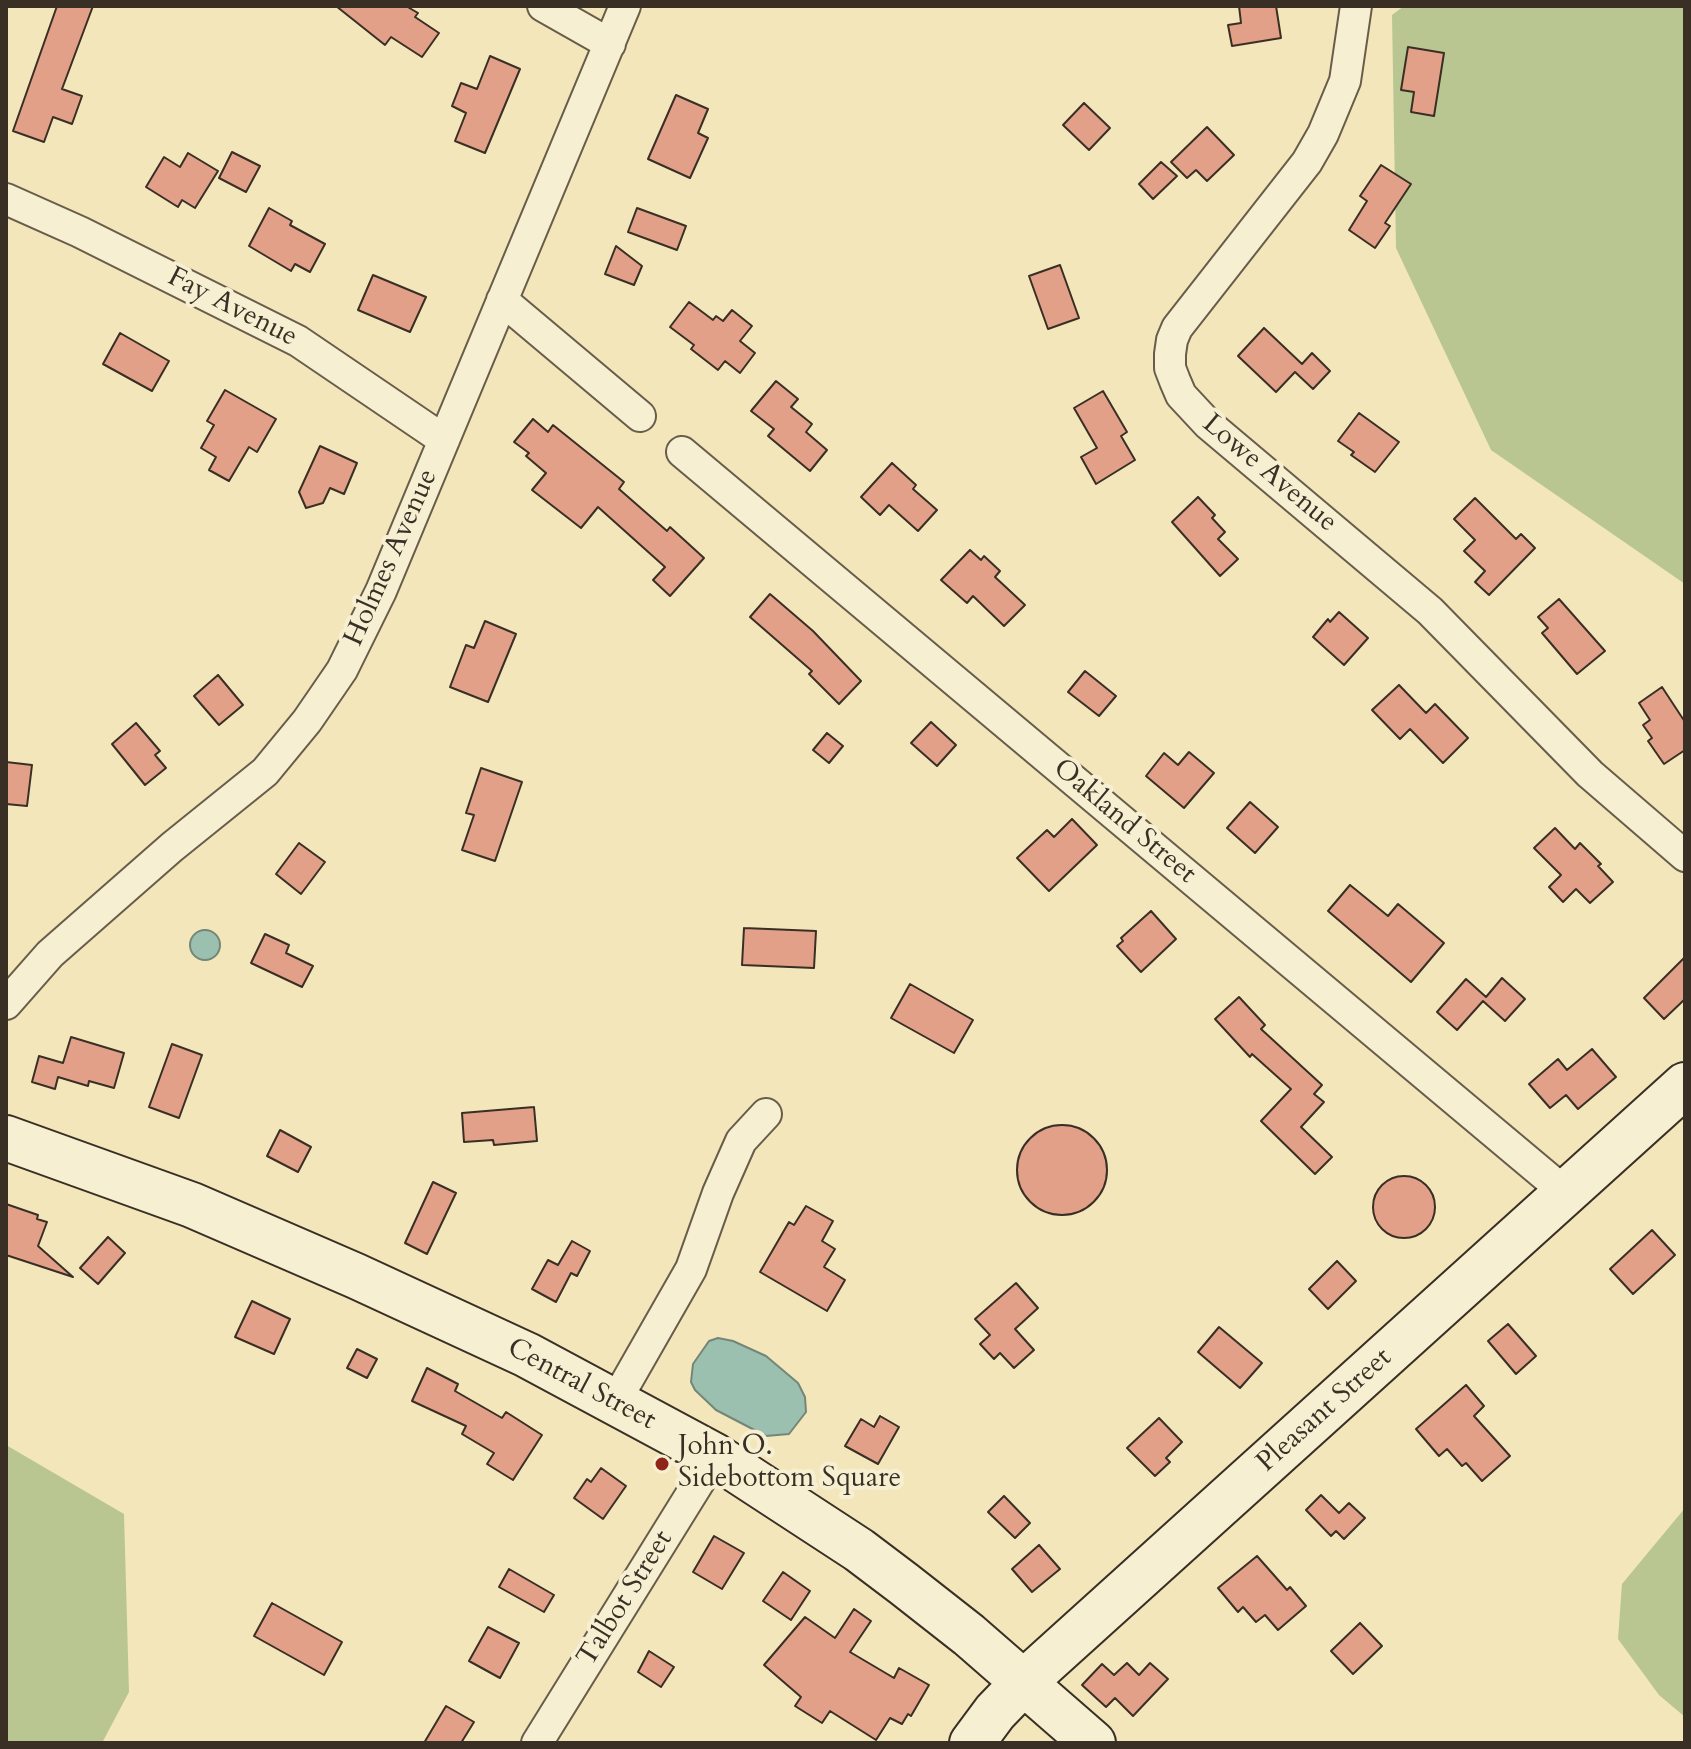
<!DOCTYPE html>
<html>
<head>
<meta charset="utf-8">
<style>
	body { margin:0 }
	#map { position:relative; width:1691px; height:1749px; overflow:hidden; background:#f3e6ba; font-family:Cardo,serif }
	canvas { display:block }
	.frame { position:absolute; inset:0; border:8px solid #392f25; pointer-events:none }
</style>
</head>
<body>
<div id="map">
<canvas width="1691" height="1749"></canvas>
<div class="frame"></div>
</div>
<script>
const ctx = document.querySelector('canvas').getContext('2d');
ctx.lineJoin = 'round';
function fill(path, color) {
  ctx.fillStyle = color;
  ctx.fill(path, 'evenodd');
}
function poly(rows) {
  const path = new Path2D();
  for (const r of rows) {
    if (r.length === 3) {
      path.moveTo(r[0] + r[2], r[1]);
      path.arc(r[0], r[1], r[2], 0, 2 * Math.PI);
      continue;
    }
    path.moveTo(r[0], r[1]);
    for (let i = 2; i < r.length; i += 2) path.lineTo(r[i], r[i + 1]);
  }
  return path;
}
function stroke(path, color, width, dash) {
  ctx.strokeStyle = color;
  ctx.lineWidth = width;
  ctx.lineCap = dash ? 'butt' : 'round';
  ctx.setLineDash(dash || []);
  ctx.stroke(path);
}
function label(font, color, halo, rows, align = 'center') {
  ctx.font = font + ' Cardo,serif';
  ctx.lineWidth = 8;
  ctx.setLineDash([]);
  ctx.textBaseline = 'middle';
  ctx.strokeStyle = halo;
  ctx.fillStyle = color;
  for (const [text, x, y, turn = 0] of rows) {
    ctx.save();
    ctx.translate(x, y);
    ctx.rotate((+turn || 0) * Math.PI / 180);
    ctx.textAlign = isNaN(turn) ? turn : align;
    if (halo) ctx.strokeText(text, 0, 0);
    ctx.fillText(text, 0, 0);
    ctx.restore();
  }
}
fill(poly([
	[1404,6,1685,6,1685,584,1491,450,1396,248,1392,15],
	[6,1445,124,1514,129,1692,102,1743,6,1743],
	[1685,1508,1685,1717,1659,1695,1618,1639,1622,1584]
]), '#b9c691');
const water = poly([
	[205,945,15],
	[718,1338,733,1341,766,1356,798,1383,805,1397,806,1412,789,1434,766,1436,716,1410,695,1390,691,1382,693,1364,709,1341,718,1338]
]);
fill(water, '#9bc0af');
stroke(water, '#748678', 2);
const building = poly([
	[57,6,93,6,62,89,82,96,72,124,53,117,44,142,13,131,57,6],
	[336,6,406,6,418,13,415,17,439,33,422,57,391,37,385,45,336,6],
	[1239,6,1276,6,1281,38,1232,46,1228,25,1241,23,1239,6],
	[1408,47,1444,53,1434,116,1411,112,1414,92,1401,90,1408,47],
	[490,56,520,69,485,153,455,141,466,113,452,106,461,83,477,89,490,56],
	[676,95,708,109,698,133,708,138,690,178,648,159,676,95],
	[1084,103,1110,128,1089,150,1063,125,1084,103],
	[1207,127,1234,155,1207,181,1196,170,1187,178,1171,162,1207,127],
	[232,152,260,166,246,192,219,178,232,152],
	[188,153,218,171,195,208,182,200,178,207,146,187,164,157,180,167,188,153],
	[1161,162,1177,176,1153,199,1139,184,1161,162],
	[1381,165,1411,184,1385,223,1390,226,1375,248,1349,230,1367,201,1360,196,1381,165],
	[269,208,292,221,290,225,325,244,310,272,295,264,291,271,249,246,269,208],
	[637,208,686,226,677,250,628,232,637,208],
	[616,246,642,266,634,285,605,274,616,246],
	[1060,265,1079,318,1048,329,1029,276,1060,265],
	[373,275,426,297,410,332,358,310,373,275],
	[689,302,713,320,716,316,723,321,732,310,752,326,740,341,755,353,740,373,725,361,718,370,691,349,694,345,670,327,689,302],
	[1264,328,1302,364,1312,353,1330,371,1313,389,1295,372,1276,392,1238,356,1264,328],
	[120,333,169,361,152,391,103,364,120,333],
	[776,381,798,399,791,407,812,424,806,432,827,450,810,471,768,436,774,429,751,411,776,381],
	[225,390,276,419,257,452,249,447,229,481,209,470,216,457,201,448,214,425,207,421,225,390],
	[1103,391,1127,432,1121,436,1135,460,1096,484,1081,457,1097,448,1074,408,1103,391],
	[1359,413,1399,442,1375,472,1351,455,1354,452,1338,441,1359,413],
	[533,419,548,432,553,425,624,482,619,489,667,531,670,527,704,558,670,596,653,580,665,567,598,507,581,528,532,490,546,473,526,456,529,453,514,442,533,419],
	[320,446,357,463,344,494,330,488,323,503,306,508,299,492,320,446],
	[892,463,916,485,913,489,937,510,918,531,889,505,880,515,861,497,892,463],
	[1198,497,1215,515,1212,518,1225,532,1218,539,1238,559,1220,576,1172,522,1198,497],
	[1475,498,1516,539,1521,534,1535,548,1489,595,1475,582,1485,571,1464,551,1475,540,1454,519,1475,498],
	[970,550,981,560,984,556,1000,571,995,577,1025,605,1004,626,973,596,967,603,941,580,970,550],
	[770,594,813,631,861,681,839,704,809,674,812,671,750,617,770,594],
	[1559,599,1605,651,1577,674,1542,633,1548,628,1538,617,1559,599],
	[1339,612,1368,638,1344,665,1313,637,1328,619,1330,622,1339,612],
	[485,621,516,634,488,702,450,687,466,645,474,648,485,621],
	[1085,671,1116,696,1099,716,1068,692,1085,671],
	[218,675,243,705,219,725,194,696,218,675],
	[1399,685,1426,713,1435,704,1468,738,1443,763,1410,729,1400,739,1372,710,1399,685],
	[1662,687,1685,722,1685,750,1664,764,1648,741,1652,738,1643,725,1650,720,1639,703,1662,687],
	[931,722,956,745,937,766,911,743,931,722],
	[136,723,160,751,155,755,166,768,145,785,112,744,136,723],
	[827,733,843,746,829,763,813,750,827,733],
	[1189,752,1214,773,1184,808,1146,776,1164,753,1178,765,1189,752],
	[6,762,32,765,27,806,6,804,6,762],
	[481,768,522,782,495,861,462,850,474,815,466,813,481,768],
	[1250,802,1278,827,1255,853,1227,828,1250,802],
	[1072,819,1097,845,1049,891,1017,858,1047,830,1054,837,1072,819],
	[1555,828,1575,849,1580,843,1601,864,1598,866,1613,882,1590,903,1576,889,1563,902,1549,887,1561,875,1534,848,1555,828],
	[299,843,325,862,301,894,276,874,299,843],
	[1350,885,1388,916,1398,904,1444,943,1411,982,1328,911,1350,885],
	[1151,911,1176,939,1141,972,1117,946,1123,941,1121,938,1151,911],
	[744,928,816,931,814,968,742,965,744,928],
	[265,934,289,945,286,953,313,966,302,987,251,963,265,934],
	[1685,957,1685,999,1664,1019,1644,998,1685,957],
	[1502,978,1525,999,1505,1021,1483,1001,1457,1030,1437,1012,1466,979,1486,997,1502,978],
	[910,984,973,1020,954,1053,891,1018,910,984],
	[1239,997,1265,1025,1261,1029,1322,1085,1314,1094,1324,1102,1301,1127,1332,1157,1315,1174,1261,1121,1291,1089,1252,1054,1250,1057,1215,1019,1239,997],
	[71,1037,124,1053,114,1088,89,1081,88,1086,58,1077,55,1089,32,1082,39,1056,63,1063,71,1037],
	[172,1044,202,1055,179,1118,149,1107,172,1044],
	[1592,1049,1616,1077,1578,1109,1566,1095,1550,1108,1529,1084,1558,1059,1567,1070,1592,1049],
	[534,1107,537,1141,494,1145,493,1140,464,1142,462,1113,534,1107],
	[1062,1170,45],
	[280,1130,311,1147,298,1172,267,1156,280,1130],
	[1404,1207,31],
	[433,1182,456,1193,427,1254,405,1243,433,1182],
	[6,1204,38,1215,37,1219,47,1222,38,1246,73,1277,6,1255,6,1204],
	[806,1206,833,1221,822,1241,835,1249,824,1267,845,1280,827,1311,760,1272,789,1222,794,1225,806,1206],
	[1652,1230,1675,1255,1633,1294,1610,1269,1652,1230],
	[108,1237,125,1253,98,1284,80,1268,108,1237],
	[572,1241,590,1251,577,1276,571,1273,556,1302,532,1289,548,1260,558,1265,572,1241],
	[1337,1261,1356,1281,1328,1309,1309,1289,1337,1261],
	[1016,1283,1038,1308,1015,1329,1034,1350,1014,1368,1000,1353,994,1359,980,1344,990,1335,975,1319,1016,1283],
	[252,1301,290,1319,274,1354,235,1337,252,1301],
	[1508,1324,1536,1356,1516,1374,1488,1341,1508,1324],
	[1219,1327,1262,1363,1240,1388,1198,1352,1219,1327],
	[357,1349,377,1359,367,1378,347,1368,357,1349],
	[427,1368,458,1384,455,1391,502,1418,506,1412,542,1435,513,1480,487,1464,494,1453,462,1434,466,1426,412,1401,427,1368],
	[1466,1385,1484,1406,1474,1416,1510,1456,1482,1481,1466,1463,1462,1466,1447,1449,1439,1456,1416,1429,1466,1385],
	[880,1416,899,1427,878,1464,845,1446,861,1419,874,1427,880,1416],
	[1159,1418,1182,1442,1166,1458,1170,1462,1155,1476,1127,1448,1159,1418],
	[601,1468,626,1486,603,1519,574,1498,587,1479,591,1482,601,1468],
	[1321,1495,1339,1513,1349,1503,1365,1518,1344,1539,1336,1531,1331,1536,1306,1510,1321,1495],
	[1004,1496,1030,1523,1015,1538,988,1512,1004,1496],
	[714,1536,744,1553,722,1589,693,1572,714,1536],
	[1039,1545,1060,1569,1032,1592,1012,1569,1039,1545],
	[1257,1556,1287,1590,1290,1587,1306,1606,1278,1630,1265,1615,1256,1622,1243,1607,1238,1612,1218,1588,1257,1556],
	[509,1569,554,1595,544,1612,499,1587,509,1569],
	[783,1572,810,1591,791,1620,763,1601,783,1572],
	[272,1603,342,1642,324,1675,254,1636,272,1603],
	[854,1609,871,1621,850,1652,894,1678,899,1668,929,1685,911,1716,908,1714,902,1724,890,1718,876,1740,830,1711,822,1723,795,1706,801,1697,764,1665,805,1617,835,1638,854,1609],
	[1360,1623,1382,1646,1353,1674,1331,1651,1360,1623],
	[488,1627,519,1643,500,1678,469,1661,488,1627],
	[649,1651,674,1667,661,1687,638,1672,649,1651],
	[1127,1663,1139,1675,1150,1663,1168,1679,1133,1716,1115,1698,1106,1707,1082,1685,1102,1664,1114,1675,1127,1663],
	[446,1706,474,1722,461,1743,424,1743,446,1706]
]);
fill(building, '#e3a088');
stroke(building, '#392f25', 2);
const street = poly([
	[543,6,610,44],
	[1356,6,1345,81,1323,134,1307,162,1177,328,1172,340,1170,354,1170,368,1175,381,1181,395,1208,424,1430,611,1590,774,1685,856],
	[6,199,80,232,298,341,444,440],
	[502,300,640,416],
	[682,452,1566,1193],
	[6,1004,50,954,172,847,265,772,307,721,342,670,381,591,625,6],
	[615,1402,691,1269,718,1193,741,1141,766,1114],
	[537,1743,715,1456]
]);
const secondary = poly([
	[6,1138,192,1205,356,1276,527,1355,715,1456,859,1550,904,1584,969,1635,1093,1743],
	[972,1743,995,1712,1023,1683,1685,1085]
]);
stroke(street, '#685d4a', 34);
stroke(secondary, '#392f25', 48);
stroke(street, '#f7efd2', 30);
stroke(secondary, '#f7efd2', 44);
for (const [x, y, r, color] of [
	[662,1464,8,"#8f2418"]
]) {
  const dot = new Path2D();
  dot.arc(x, y, r, 0, 2 * Math.PI);
  ctx.fillStyle = color;
  ctx.fill(dot);
  stroke(dot, '#f7efd2', 3);
}
label('28px', '#392f25', '#f7efd2', [
	["Fay Avenue",232,308,27],
	["Lowe Avenue",1269,474,40],
	["Holmes Avenue",392,558,-66],
	["Oakland Street",1124,822,40],
	["Central Street",581,1385,28],
	["Pleasant Street",1325,1411,-42],
	["Talbot Street",626,1599,-58]
]);
label('28px', '#392f25', '#f7efd2', [
	["John O.",678,1448],
	["Sidebottom Square",678,1480]
], 'left');
</script>
</body>
</html>
